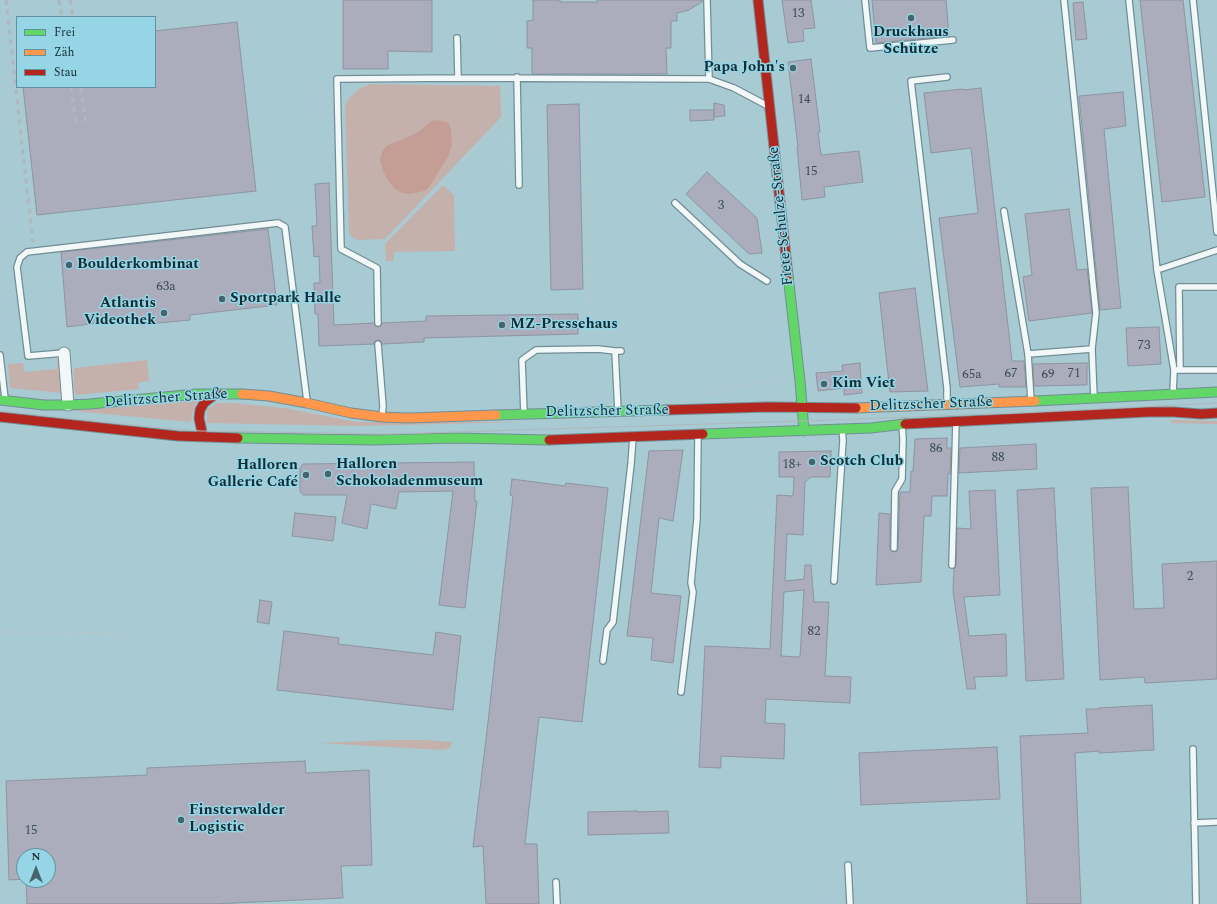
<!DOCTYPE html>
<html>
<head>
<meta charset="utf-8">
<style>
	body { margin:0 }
	#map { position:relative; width:1217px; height:904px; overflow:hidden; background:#a7cad3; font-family:Spectral,serif }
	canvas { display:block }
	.legend { position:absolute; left:16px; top:16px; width:140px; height:72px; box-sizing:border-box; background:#95d5e5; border:1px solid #61929e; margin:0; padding:5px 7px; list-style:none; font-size:12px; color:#132d33 }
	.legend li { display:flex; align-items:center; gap:8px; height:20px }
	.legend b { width:20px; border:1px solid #61929e }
	.north { position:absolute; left:16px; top:848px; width:40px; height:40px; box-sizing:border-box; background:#95d5e5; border:1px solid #61929e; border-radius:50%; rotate:0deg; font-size:11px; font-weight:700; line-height:16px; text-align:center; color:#132d33 }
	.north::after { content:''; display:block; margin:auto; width:14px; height:18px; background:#47646b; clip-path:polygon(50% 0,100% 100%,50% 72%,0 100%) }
</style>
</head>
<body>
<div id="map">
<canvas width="1217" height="904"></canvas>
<ul class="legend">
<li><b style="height:5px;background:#63d668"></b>Frei</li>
<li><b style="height:5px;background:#ff974d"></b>Zäh</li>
<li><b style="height:5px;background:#b3261e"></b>Stau</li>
</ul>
<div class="north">N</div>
</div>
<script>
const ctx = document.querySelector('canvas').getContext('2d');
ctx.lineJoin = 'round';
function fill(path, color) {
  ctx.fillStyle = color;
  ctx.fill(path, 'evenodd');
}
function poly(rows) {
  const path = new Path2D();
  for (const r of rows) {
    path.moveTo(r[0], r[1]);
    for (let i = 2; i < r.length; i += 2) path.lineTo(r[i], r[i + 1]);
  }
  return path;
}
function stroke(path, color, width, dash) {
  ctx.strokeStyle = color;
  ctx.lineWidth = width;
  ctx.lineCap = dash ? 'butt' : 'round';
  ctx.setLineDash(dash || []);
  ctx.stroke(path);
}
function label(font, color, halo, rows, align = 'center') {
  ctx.font = font + ' Spectral,serif';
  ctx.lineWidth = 3;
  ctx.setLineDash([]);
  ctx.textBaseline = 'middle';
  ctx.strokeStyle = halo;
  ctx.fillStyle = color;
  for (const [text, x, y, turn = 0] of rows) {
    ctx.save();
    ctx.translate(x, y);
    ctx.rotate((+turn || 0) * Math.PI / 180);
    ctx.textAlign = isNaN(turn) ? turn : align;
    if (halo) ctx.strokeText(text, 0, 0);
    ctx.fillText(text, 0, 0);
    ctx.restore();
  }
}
fill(poly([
	[371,84,500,86,501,117,385,239,357,240,352,237,349,232,345,108,348,99,360,88],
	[443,185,454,195,455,251,394,252,394,261,386,261,385,244],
	[57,359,60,359,62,393,10,388,8,364,23,363,24,372,57,369],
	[147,360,149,381,138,383,139,389,76,395,74,389,74,368],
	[197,401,192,414,191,422,72,411],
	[217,403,233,403,284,408,357,422,525,422,359,426,207,423,207,409],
	[1171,420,1217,421,1217,424,1171,423],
	[389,740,425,740,452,742,450,748,442,750,319,743]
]), '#c5b1ac');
fill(poly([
	[437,120,446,122,449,124,451,130,452,144,449,155,431,184,428,188,424,191,409,194,402,193,395,189,387,179,383,171,380,160,382,152,386,146,408,137,418,132,432,121]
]), '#c49e95');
const building = poly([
	[343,0,432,0,432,52,388,51,388,69,343,69,343,0],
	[533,0,560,0,560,2,597,2,597,0,703,0,703,1,689,10,677,13,677,21,671,21,671,48,666,48,667,74,532,74,532,48,527,48,527,21,533,20,533,0],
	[782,0,811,0,815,28,803,29,804,41,788,43,782,0],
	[872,0,946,0,949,36,876,43,872,0],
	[1140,0,1183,0,1205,197,1162,202,1140,0],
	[1083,2,1087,39,1076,40,1073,3,1083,2],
	[237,22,256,191,37,215,23,87,155,87,155,31,237,22],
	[811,59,820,132,818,132,821,155,859,151,863,182,824,187,825,197,802,200,797,147,798,147,788,62,811,59],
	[981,88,1012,361,1024,361,1026,387,999,387,999,384,960,387,939,218,978,213,971,148,931,153,924,93,963,89,963,90,981,88],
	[1123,92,1126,126,1104,129,1121,308,1100,310,1079,96,1123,92],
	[714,103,724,105,725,116,714,117,714,103],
	[579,104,583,289,551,290,547,105,579,104],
	[690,110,714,110,714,120,690,121,690,110],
	[707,172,757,218,762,253,749,254,686,194,707,172],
	[329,183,334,325,374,323,376,326,378,327,381,325,382,323,426,321,426,316,578,314,578,334,424,338,424,342,382,344,381,341,378,340,375,341,374,344,319,346,318,314,315,314,314,283,320,283,319,256,314,257,312,226,317,226,315,184,329,183],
	[1069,209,1077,270,1087,269,1092,313,1029,321,1023,277,1032,275,1025,214,1069,209],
	[268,229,277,305,190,315,190,320,138,325,138,318,67,327,61,252,268,229],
	[915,288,928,391,890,392,879,293,915,288],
	[1159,327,1161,364,1128,366,1126,328,1159,327],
	[860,363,862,393,844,395,844,388,818,391,816,373,843,371,842,365,860,363],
	[1087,363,1087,385,1034,386,1033,364,1087,363],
	[947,438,947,448,951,448,950,474,948,474,947,496,932,496,931,516,924,516,921,582,876,585,879,513,890,514,890,548,892,551,896,552,898,548,900,492,910,492,911,471,913,472,915,439,947,438],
	[1036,444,1037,469,959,473,960,448,1036,444],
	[683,450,673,521,659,518,651,593,681,596,673,663,651,660,653,638,627,636,649,451,683,450],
	[831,451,830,477,811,477,805,482,803,535,787,534,785,581,804,579,805,565,811,565,814,602,829,602,825,676,851,677,850,703,766,699,765,723,785,724,784,759,721,756,721,768,699,767,705,646,770,649,777,495,793,496,794,477,779,477,779,452,831,451],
	[804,590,800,657,781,656,784,592,804,590],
	[474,462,475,501,477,501,465,608,439,605,453,491,399,492,396,509,371,504,367,529,342,523,347,495,303,495,300,491,300,468,303,464,474,462],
	[512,479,565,486,566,483,608,488,582,722,539,717,525,844,537,844,539,904,486,904,483,846,473,847,488,722,513,496,510,495,512,479],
	[1128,487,1134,609,1164,608,1162,564,1217,561,1217,679,1145,683,1144,677,1100,680,1091,488,1128,487],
	[1054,488,1064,679,1026,681,1017,490,1054,488],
	[995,490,1000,595,964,597,969,636,1006,634,1007,676,974,677,976,689,967,689,953,591,954,569,956,565,957,528,971,529,969,491,995,490],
	[295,513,336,517,333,541,292,536,295,513],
	[260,600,272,602,269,624,257,622,260,600],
	[284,631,339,638,338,644,433,655,436,632,461,636,453,710,277,690,284,631],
	[1152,705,1154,750,1099,753,1099,751,1075,753,1081,904,1027,904,1020,736,1088,733,1086,709,1098,709,1098,708,1152,705],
	[997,747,1000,799,861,805,859,753,997,747],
	[305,761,306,773,369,770,372,865,341,866,343,898,212,904,27,904,26,880,48,880,48,856,24,856,24,879,9,880,6,781,147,775,147,768,305,761],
	[637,811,637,812,668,811,669,833,588,835,588,812,637,811]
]);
fill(building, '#abacbc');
stroke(building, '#8d959f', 1);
const lane = poly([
	[707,0,709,79,734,88,768,106],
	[865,0,870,48,953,40],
	[1064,0,1096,313,1092,349,1094,398],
	[1129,0,1157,270,1174,370,1173,394],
	[1193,0,1217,232],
	[457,38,458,78,709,79],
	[517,77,519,185],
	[947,77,911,81,947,388,947,404],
	[675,203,740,264,767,281],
	[1004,211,1028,354],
	[1157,270,1217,250],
	[378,323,377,268,341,249,337,79,458,78],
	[378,344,383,406,382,415],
	[64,353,28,356,17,267,20,258,27,252,278,223,285,227,307,401],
	[0,355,5,399],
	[1177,370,1217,370],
	[1180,370,1179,287,1217,287],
	[1031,401,1028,354,1092,349],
	[618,411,615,351,621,351],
	[524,414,522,360,536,350,598,349,615,351],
	[894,548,895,491,902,479,903,439,902,424],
	[952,565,956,422],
	[834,581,843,440,842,429],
	[603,661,607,630,613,622,631,464,633,437],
	[681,692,693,592,691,583,697,519,698,435],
	[1193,749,1196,904],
	[1194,823,1217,822],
	[848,865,850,904],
	[556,882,557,904]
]);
const street = poly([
	[64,353,68,405]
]);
const fast = poly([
	[788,275,800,381,804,431],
	[0,400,44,405,68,405,90,404,197,394,242,394],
	[1035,401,1217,392],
	[496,415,666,410],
	[703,434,871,428,905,424],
	[238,438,374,440,457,438,549,440]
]);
const slow = poly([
	[242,394,269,396,307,403,351,413,382,417,408,418,496,415],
	[856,408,1035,401]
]);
const jam = poly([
	[758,0,788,275],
	[666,410,768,407,856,408],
	[0,417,178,436,238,438],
	[905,424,1148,412,1174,412,1201,414,1217,413],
	[203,437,199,418,200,410,204,403,217,393],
	[549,440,703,434]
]);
stroke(lane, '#728e95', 8);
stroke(street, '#728e95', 13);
stroke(fast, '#728e95', 11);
stroke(slow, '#728e95', 11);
stroke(jam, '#728e95', 11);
stroke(poly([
	[503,86,506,178],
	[585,87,590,322,596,342],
	[455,168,458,265],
	[379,260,384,243,504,118],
	[148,343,153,385],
	[815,385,816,390,819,395],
	[700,395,761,382,786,381],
	[0,632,103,633,122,635,131,639,136,645,139,656,135,703,131,716,120,731]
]), '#bcc7ca', 2, [2, 3]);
stroke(lane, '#f2f7f8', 5.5);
stroke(street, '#f2f7f8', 11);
stroke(fast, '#63d668', 9);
stroke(slow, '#ff974d', 9);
stroke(jam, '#b3261e', 9);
stroke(poly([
	[0,411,151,427,201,431,391,434,803,421,1018,413,1217,403]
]), '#afb8ba', 1);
stroke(poly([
	[6,0,33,243],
	[59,0,62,17],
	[70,0,73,17],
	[71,87,76,125],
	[81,87,86,124]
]), '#afb8ba', 3, [5, 5]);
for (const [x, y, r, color] of [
	[911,18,4,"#47646b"],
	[793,68,4,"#47646b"],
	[69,265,4,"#47646b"],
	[222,299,4,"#47646b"],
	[164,313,4,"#47646b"],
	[502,325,4,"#47646b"],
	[824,384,4,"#47646b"],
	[812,462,4,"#47646b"],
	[328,474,4,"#47646b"],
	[306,475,4,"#47646b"],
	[181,820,4,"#47646b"]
]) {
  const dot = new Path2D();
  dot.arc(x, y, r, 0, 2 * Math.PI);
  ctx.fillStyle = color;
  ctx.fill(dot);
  stroke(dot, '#95d5e5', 1.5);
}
label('13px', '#394d55', null, [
	["13",798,14],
	["14",804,100],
	["15",811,172],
	["3",721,206],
	["63a",166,287],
	["73",1144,346],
	["67",1011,374],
	["71",1074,374],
	["65a",972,375],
	["69",1048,375],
	["86",936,449],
	["88",998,458],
	["18+",792,465],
	["2",1190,577],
	["82",814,632],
	["15",31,831]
]);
label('bold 15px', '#132d33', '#95d5e5', [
	["Druckhaus",911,33,"center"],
	["Schütze",911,50,"center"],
	["Papa John's",785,68,"right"],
	["Boulderkombinat",77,265],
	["Sportpark Halle",230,299],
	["Atlantis",156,304,"right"],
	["Videothek",156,321,"right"],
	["MZ-Pressehaus",510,325],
	["Kim Viet",832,384],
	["Scotch Club",820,462],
	["Halloren",336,465],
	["Schokoladenmuseum",336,482],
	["Halloren",298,466,"right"],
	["Gallerie Café",298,483,"right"],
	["Finsterwalder",189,811],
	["Logistic",189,828]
], 'left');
label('15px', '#132d33', '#95d5e5', [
	["Fiete-Schulze-Straße",782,216,-96],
	["Delitzscher Straße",166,399,-4],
	["Delitzscher Straße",931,405,-2],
	["Delitzscher Straße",607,412,-1]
]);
</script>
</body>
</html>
